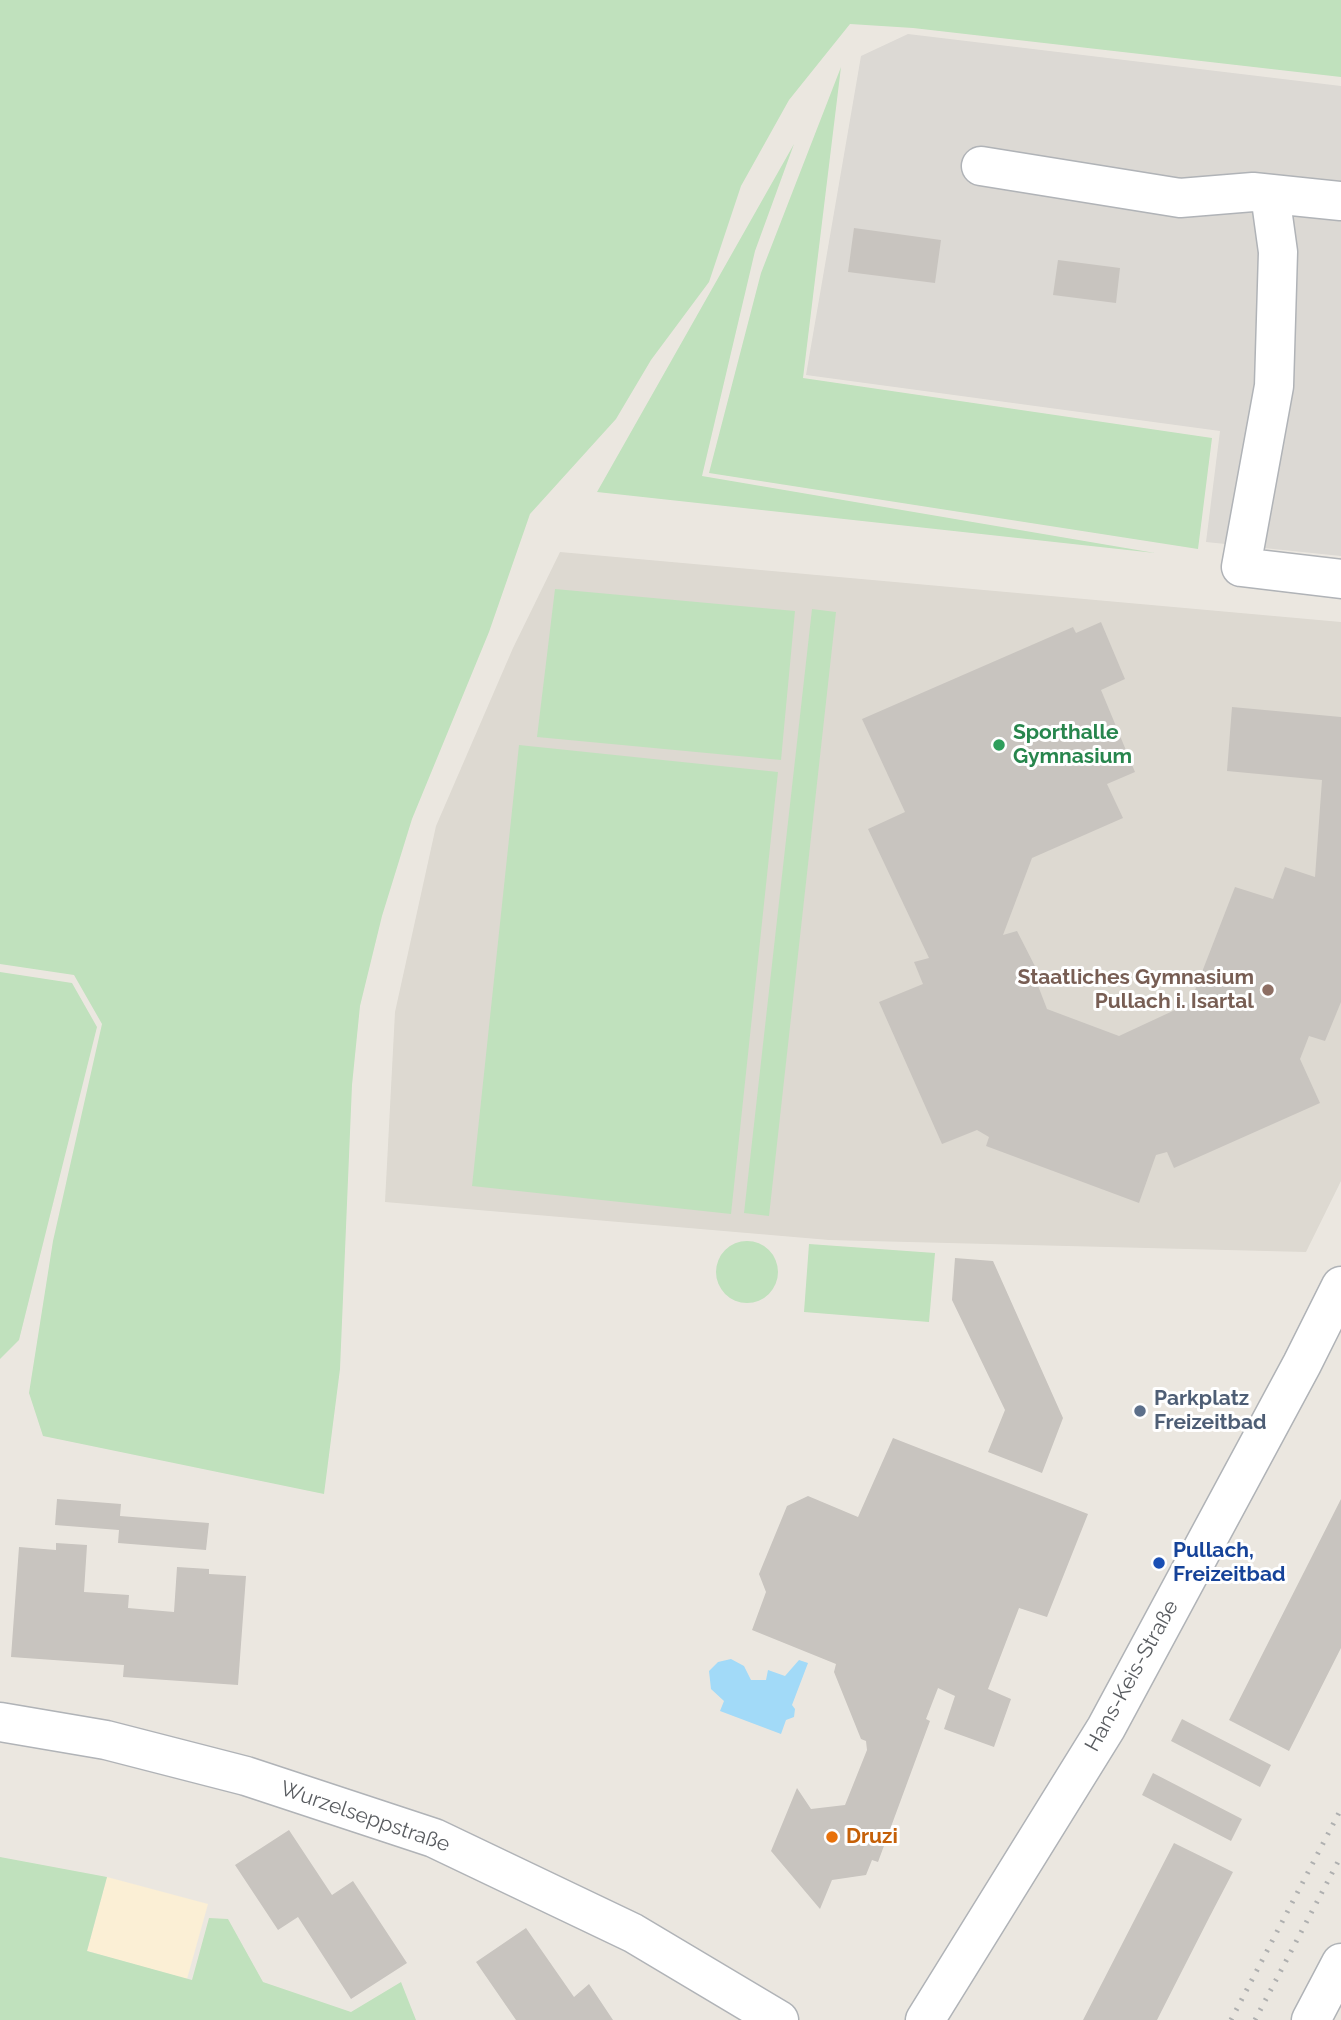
<!DOCTYPE html>
<html>
<head>
<meta charset="utf-8">
<style>
	body { margin:0 }
	canvas { display:block; background:#ebe7e0 }
</style>
</head>
<body>
<canvas width="1341" height="2020"></canvas>
<script>
const ctx = document.querySelector('canvas').getContext('2d');
ctx.lineJoin = 'round';
function fill(path, color) {
  ctx.fillStyle = color;
  ctx.fill(path, 'evenodd');
}
function poly(rows) {
  const path = new Path2D();
  for (const r of rows) {
    if (r.length === 3) {
      path.moveTo(r[0] + r[2], r[1]);
      path.arc(r[0], r[1], r[2], 0, 2 * Math.PI);
      continue;
    }
    path.moveTo(r[0], r[1]);
    for (let i = 2; i < r.length; i += 2) path.lineTo(r[i], r[i + 1]);
  }
  return path;
}
function stroke(path, color, width, dash) {
  ctx.strokeStyle = color;
  ctx.lineWidth = width;
  ctx.lineCap = dash ? 'butt' : 'round';
  ctx.setLineDash(dash || []);
  ctx.stroke(path);
}
function label(font, color, halo, rows, align = 'center') {
  ctx.font = font + ' Raleway,sans-serif';
  ctx.lineWidth = 6;
  ctx.setLineDash([]);
  ctx.textBaseline = 'middle';
  ctx.strokeStyle = halo;
  ctx.fillStyle = color;
  for (const [text, x, y, turn = 0] of rows) {
    ctx.save();
    ctx.translate(x, y);
    ctx.rotate((+turn || 0) * Math.PI / 180);
    ctx.textAlign = isNaN(turn) ? turn : align;
    if (halo) ctx.strokeText(text, 0, 0);
    ctx.fillText(text, 0, 0);
    ctx.restore();
  }
}
fill(poly([
	[107,1877,208,1904,187,1979,87,1951]
]), '#fbefd5');
fill(poly([
	[908,34,1341,86,1341,556,1206,542,1220,431,806,375,861,56]
]), '#dcd9d4');
fill(poly([
	[560,552,1341,622,1341,1181,1306,1252,829,1240,385,1202,395,1012,436,826,513,648]
]), '#ddd9d1');
fill(poly([
	[0,0,1341,0,1341,77,913,28,850,24,789,100,741,186,709,282,651,360,616,419,530,514,489,632,412,819,382,916,360,1006,352,1085,340,1369,324,1494,43,1436,29,1393,53,1241,102,1024,74,975,0,964],
	[841,67,803,378,1212,438,1198,549,709,473,761,273],
	[794,144,755,251,702,476,1155,553,597,492],
	[555,589,795,611,781,760,537,737],
	[812,609,836,612,769,1216,744,1213],
	[519,745,778,772,731,1214,472,1186],
	[0,972,72,983,97,1027,19,1340,0,1359],
	[747,1272,31],
	[809,1244,935,1253,929,1322,804,1312],
	[0,1857,107,1877,87,1951,192,1980,209,1918,228,1919,263,1982,351,2012,401,1982,416,2020,0,2020]
]), '#c0e1bd');
fill(poly([
	[731,1659,744,1666,751,1680,766,1680,768,1670,785,1676,799,1660,808,1663,792,1705,795,1709,794,1717,786,1720,781,1734,720,1711,724,1701,711,1689,709,1671,718,1662]
]), '#a2daf8');
fill(poly([
	[854,228,941,240,935,283,848,272],
	[1058,260,1120,268,1116,303,1053,295],
	[1101,622,1125,679,1101,690,1135,772,1107,784,1123,818,1032,858,1003,935,1017,931,1042,980,1037,983,1047,1009,1119,1036,1190,1003,1235,887,1273,899,1285,867,1315,877,1322,780,1227,771,1232,707,1341,717,1341,1002,1325,1041,1309,1036,1300,1059,1320,1103,1174,1168,1167,1152,1156,1155,1139,1203,986,1146,989,1137,977,1130,942,1144,879,1002,923,984,914,962,929,958,868,829,905,812,862,719,1073,627,1076,633],
	[955,1258,993,1261,1063,1418,1042,1473,988,1452,1005,1410,952,1300],
	[893,1438,1088,1514,1047,1617,1019,1608,988,1689,1011,1699,994,1747,944,1729,955,1696,938,1688,926,1719,930,1721,878,1862,872,1860,866,1875,832,1880,820,1909,771,1851,797,1788,811,1809,845,1805,867,1750,866,1741,861,1739,834,1672,836,1664,752,1630,766,1592,759,1574,787,1506,808,1496,858,1517],
	[57,1499,121,1504,120,1516,209,1523,206,1550,118,1543,119,1530,55,1525],
	[1341,1499,1341,1648,1289,1751,1229,1720],
	[56,1543,87,1545,84,1592,129,1595,128,1608,174,1612,177,1567,209,1569,209,1574,246,1576,238,1685,123,1677,124,1665,11,1657,19,1547,56,1550],
	[1182,1719,1271,1765,1260,1787,1171,1741],
	[1153,1773,1242,1819,1231,1841,1142,1795],
	[289,1830,332,1895,353,1881,407,1963,351,1999,298,1917,278,1930,235,1865],
	[1174,1843,1233,1872,1210,1916,1157,2020,1083,2020],
	[526,1928,574,1997,589,1984,613,2020,516,2020,476,1962]
]), '#c8c4bf');
const minor = poly([
	[981,166,1180,198,1253,192,1341,201],
	[1270,194,1278,252,1274,386,1241,567,1341,579],
	[0,1722,106,1740,246,1776,434,1838,633,1933,779,2020],
	[925,2020,1106,1728,1302,1364,1341,1286],
	[1311,2020,1341,1963]
]);
stroke(minor, '#b0b3b7', 41);
stroke(minor, '#fff', 38);
stroke(poly([
	[1231,2020,1341,1809],
	[1255,2020,1341,1856]
]), '#afb0b0', 5, [2, 9]);
for (const [x, y, r, color] of [
	[999,745,7,"#2e9e5b"],
	[1268,990,7,"#8d6e63"],
	[1140,1411,7,"#5c6f8a"],
	[1159,1563,7,"#1a4fb4"],
	[832,1837,7,"#e8710a"]
]) {
  const dot = new Path2D();
  dot.arc(x, y, r, 0, 2 * Math.PI);
  ctx.fillStyle = color;
  ctx.fill(dot);
  stroke(dot, '#fff', 2.5);
}
label('bold 21px', '#27864d', '#fff', [
	["Sporthalle",1013,733],
	["Gymnasium",1013,757]
], 'left');
label('bold 21px', '#785e54', '#fff', [
	["Staatliches Gymnasium",1254,978],
	["Pullach i. Isartal",1254,1002]
], 'right');
label('bold 21px', '#4e5e75', '#fff', [
	["Parkplatz",1154,1399],
	["Freizeitbad",1154,1423]
], 'left');
label('bold 21px', '#164399', '#fff', [
	["Pullach,",1173,1551],
	["Freizeitbad",1173,1575]
], 'left');
label('21px', '#595c60', '#fff', [
	["Hans-Keis-Straße",1132,1676,-61],
	["Wurzelseppstraße",365,1817,19]
]);
label('bold 21px', '#c56008', '#fff', [
	["Druzi",846,1837]
], 'left');
</script>
</body>
</html>
